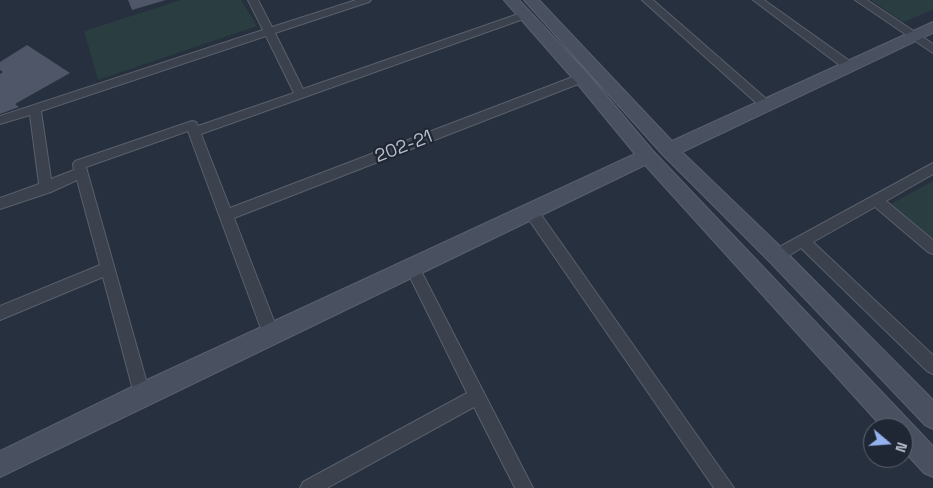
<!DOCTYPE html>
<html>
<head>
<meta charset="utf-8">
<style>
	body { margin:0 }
	#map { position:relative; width:933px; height:488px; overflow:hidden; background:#27303e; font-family:"Space Grotesk",sans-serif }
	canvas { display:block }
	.north { position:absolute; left:863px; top:418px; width:50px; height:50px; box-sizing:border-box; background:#202734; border:1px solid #5d6370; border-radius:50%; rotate:108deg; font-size:14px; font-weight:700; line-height:20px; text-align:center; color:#b8bdc9 }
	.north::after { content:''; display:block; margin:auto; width:18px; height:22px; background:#95b2f0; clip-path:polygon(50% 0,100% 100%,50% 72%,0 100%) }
</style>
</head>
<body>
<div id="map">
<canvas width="933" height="488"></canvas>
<div class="north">N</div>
</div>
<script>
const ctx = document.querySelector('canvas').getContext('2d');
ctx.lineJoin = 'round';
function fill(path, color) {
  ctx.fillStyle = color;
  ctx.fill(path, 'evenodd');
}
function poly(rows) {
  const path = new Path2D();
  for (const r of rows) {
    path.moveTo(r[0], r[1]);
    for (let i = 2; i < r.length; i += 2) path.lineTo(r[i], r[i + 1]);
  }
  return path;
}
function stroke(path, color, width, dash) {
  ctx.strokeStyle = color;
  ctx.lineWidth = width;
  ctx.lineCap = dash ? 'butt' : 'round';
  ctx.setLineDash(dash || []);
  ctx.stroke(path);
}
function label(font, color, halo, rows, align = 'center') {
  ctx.font = font + ' "Space Grotesk",sans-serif';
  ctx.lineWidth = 4.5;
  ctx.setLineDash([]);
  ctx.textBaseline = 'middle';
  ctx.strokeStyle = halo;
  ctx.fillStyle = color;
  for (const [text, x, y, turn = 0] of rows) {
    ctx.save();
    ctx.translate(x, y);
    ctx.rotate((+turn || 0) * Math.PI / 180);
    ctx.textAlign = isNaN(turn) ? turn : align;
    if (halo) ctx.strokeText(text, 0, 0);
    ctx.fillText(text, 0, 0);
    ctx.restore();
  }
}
fill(poly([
	[181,0,241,0,257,26,98,80,84,31],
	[871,0,933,0,933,10,903,22],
	[933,181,933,240,891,204]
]), '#2a3d40');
fill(poly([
	[128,0,166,0,132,10],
	[27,45,70,73,15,104,19,107,0,114,0,74,3,72,0,70,0,62]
]), '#4e5667');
const street = poly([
	[248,0,258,0,272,27,356,0,371,0,369,2,275,33,303,89,521,13,525,12,530,15,529,17,201,134,230,208,578,75,586,75,588,78,586,81,234,218,279,334,276,339,271,341,266,339,263,334,188,131,86,167,150,394,148,400,142,402,136,400,134,394,103,277,0,320,0,306,100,265,77,180,51,192,0,209,0,198,39,184,30,115,0,124,0,116,263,30,248,0],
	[266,36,294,93,198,126,196,122,192,121,75,161,73,164,74,170,51,179,41,111,266,36],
	[642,0,653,0,771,103,773,106,771,109,763,109,642,0],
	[753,0,764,0,854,64,855,67,854,70,846,70,753,0],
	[855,0,867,0,933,44,933,53,855,0],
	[933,163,933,174,886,201,933,240,933,254,928,252,875,207,813,242,933,355,933,374,927,371,801,248,778,263,773,261,771,257,773,253,783,245,933,163],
	[530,205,535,206,734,488,714,488,525,214,523,210,525,206,530,205],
	[412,261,417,263,533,488,515,488,474,407,327,488,300,488,303,482,467,393,405,267,407,263,412,261]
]);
const secondary = poly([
	[504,0,519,0,588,74,653,151,933,446,933,477,924,473,903,450,903,428,883,428,645,165,0,477,0,451,134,386,635,154,576,82,504,0],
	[524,0,539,0,672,141,933,22,933,33,682,152,785,251,933,400,933,429,925,425,771,263,663,155,524,0]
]);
stroke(street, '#59606c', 2);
stroke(secondary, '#59606c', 2);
fill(street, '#3b424e');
fill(secondary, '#495161');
label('18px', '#b8bdc9', '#202734', [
	["202-21",404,147,-21]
]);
</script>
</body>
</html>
